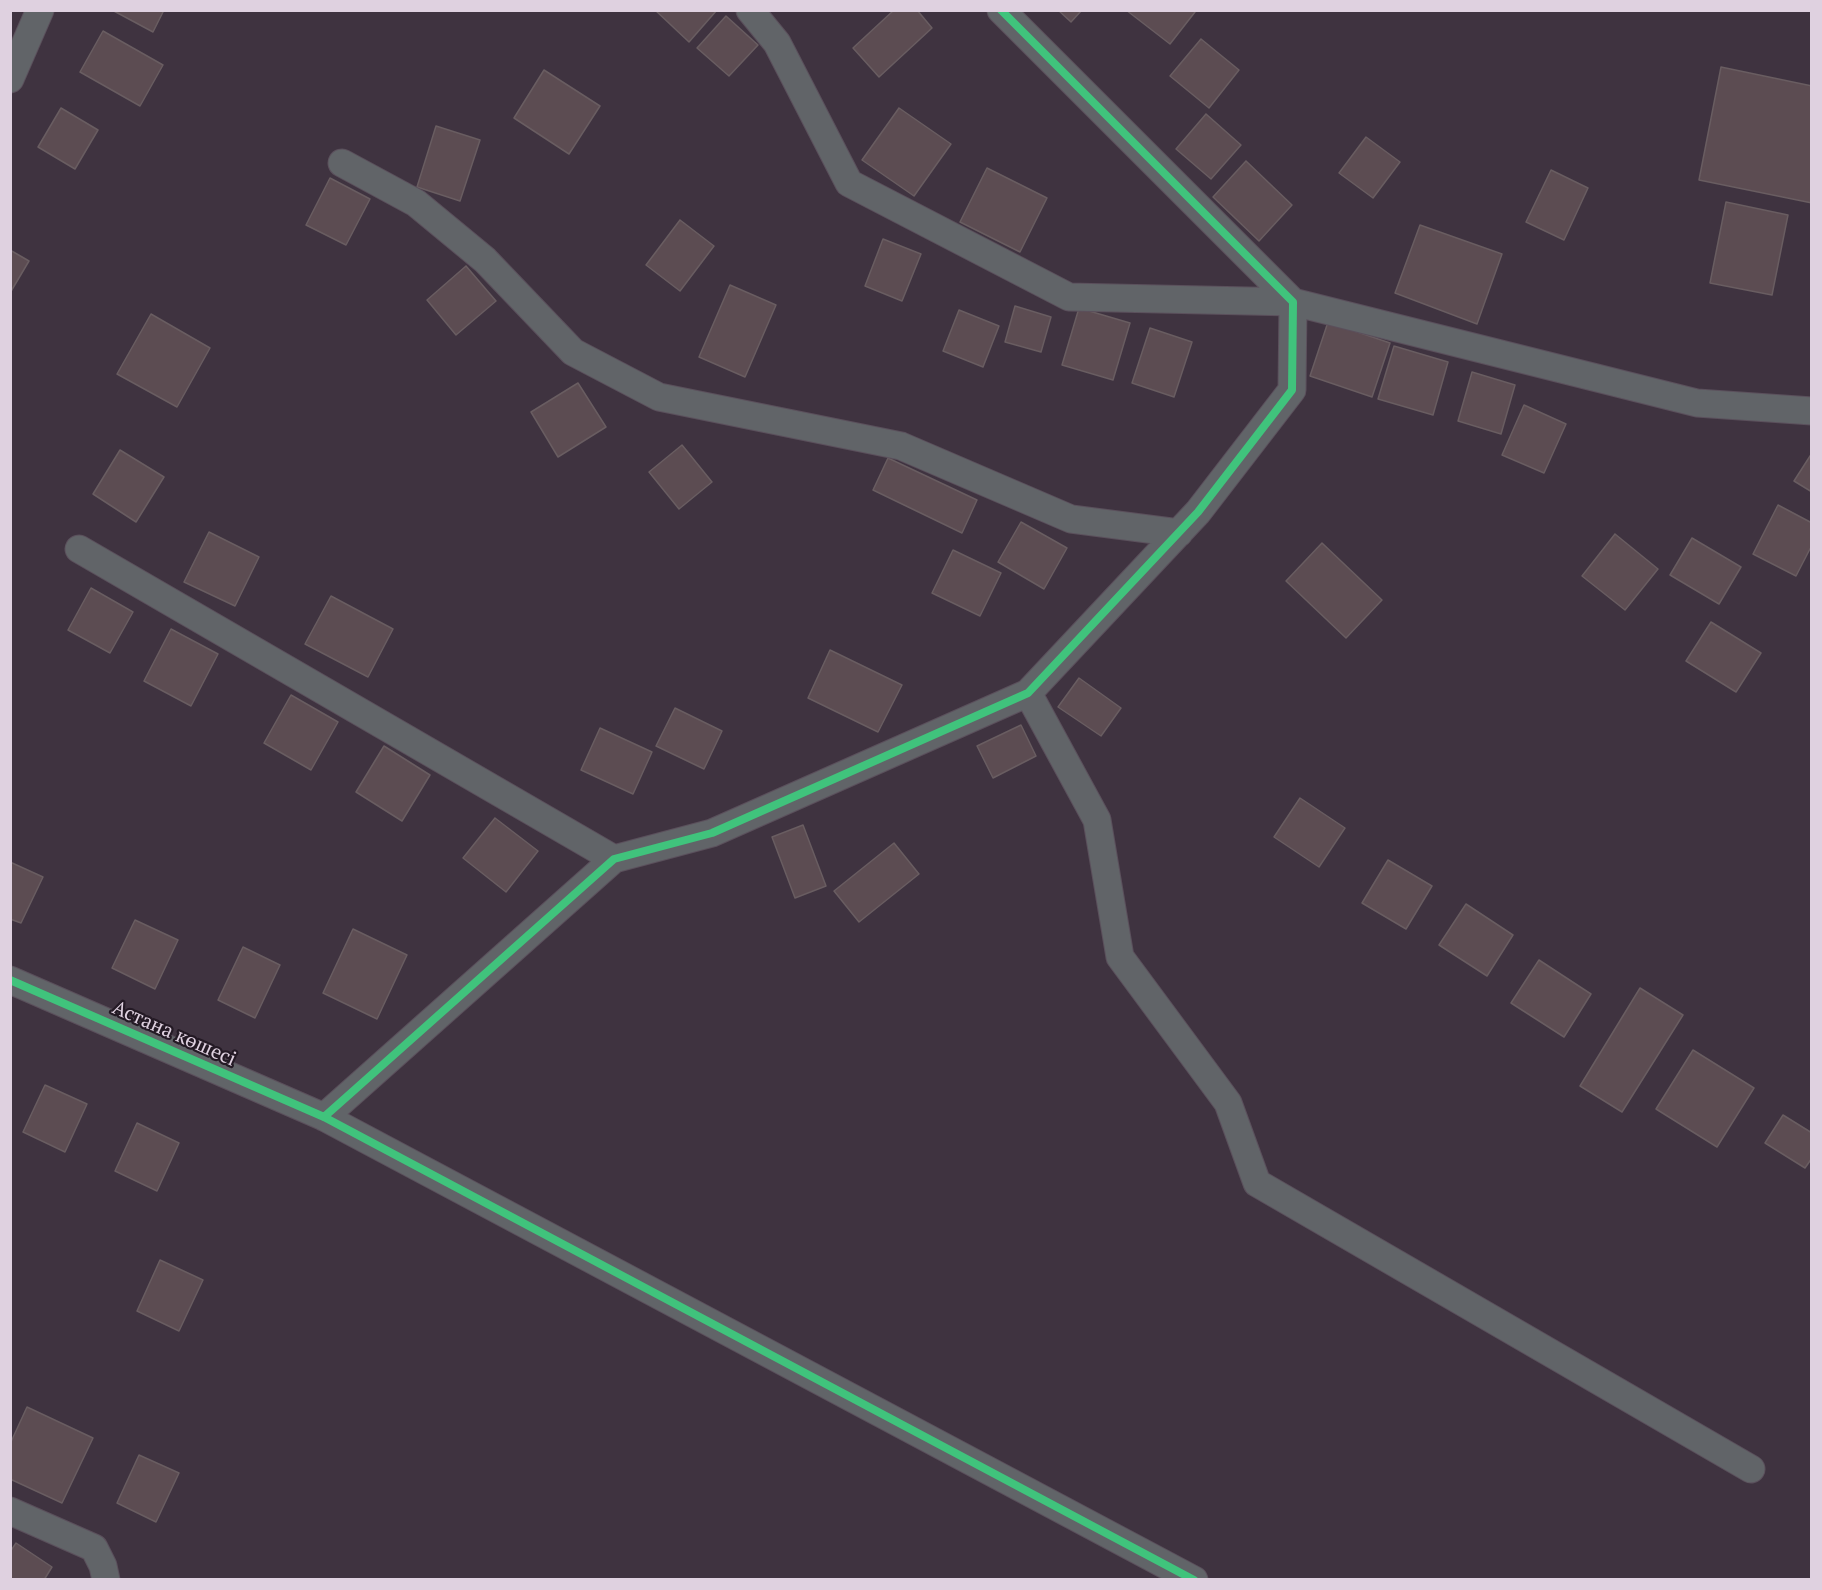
<!DOCTYPE html>
<html>
<head>
<meta charset="utf-8">
<style>
	body { margin:0 }
	#map { position:relative; width:1822px; height:1590px; overflow:hidden; background:#3f3340; font-family:"PT Serif",serif }
	canvas { display:block }
	.frame { position:absolute; inset:0; border:12px solid #dfd1e0; pointer-events:none }
</style>
</head>
<body>
<div id="map">
<canvas width="1822" height="1590"></canvas>
<div class="frame"></div>
</div>
<script>
const ctx = document.querySelector('canvas').getContext('2d');
ctx.lineJoin = 'round';
function fill(path, color) {
  ctx.fillStyle = color;
  ctx.fill(path, 'evenodd');
}
function poly(rows) {
  const path = new Path2D();
  for (const r of rows) {
    path.moveTo(r[0], r[1]);
    for (let i = 2; i < r.length; i += 2) path.lineTo(r[i], r[i + 1]);
  }
  return path;
}
function stroke(path, color, width, dash) {
  ctx.strokeStyle = color;
  ctx.lineWidth = width;
  ctx.lineCap = dash ? 'butt' : 'round';
  ctx.setLineDash(dash || []);
  ctx.stroke(path);
}
function label(font, color, halo, rows, align = 'center') {
  ctx.font = font + ' "PT Serif",serif';
  ctx.lineWidth = 4.5;
  ctx.setLineDash([]);
  ctx.textBaseline = 'middle';
  ctx.strokeStyle = halo;
  ctx.fillStyle = color;
  for (const [text, x, y, turn = 0] of rows) {
    ctx.save();
    ctx.translate(x, y);
    ctx.rotate((+turn || 0) * Math.PI / 180);
    ctx.textAlign = isNaN(turn) ? turn : align;
    if (halo) ctx.strokeText(text, 0, 0);
    ctx.fillText(text, 0, 0);
    ctx.restore();
  }
}
const building = poly([
	[112,10,164,10,153,32,112,10],
	[655,10,717,10,689,42,655,10],
	[894,10,917,10,932,28,879,77,853,48,894,10],
	[1058,10,1082,10,1071,22,1058,10],
	[1126,10,1194,10,1195,12,1170,44,1126,10],
	[726,16,758,45,729,76,697,48,726,16],
	[103,31,163,65,140,106,80,72,103,31],
	[1201,39,1239,70,1209,108,1170,76,1201,39],
	[1721,67,1812,86,1812,203,1699,180,1721,67],
	[544,70,600,106,569,154,514,118,544,70],
	[61,108,98,130,75,169,38,147,61,108],
	[899,108,951,144,914,196,862,160,899,108],
	[1206,114,1241,145,1211,179,1176,149,1206,114],
	[436,126,480,140,460,201,417,187,436,126],
	[1366,137,1400,162,1373,198,1339,173,1366,137],
	[1246,161,1292,205,1259,241,1213,197,1246,161],
	[987,168,1047,198,1020,252,960,222,987,168],
	[1551,170,1588,188,1564,240,1526,222,1551,170],
	[330,178,370,199,346,245,306,225,330,178],
	[1726,202,1788,215,1772,295,1710,283,1726,202],
	[680,220,714,246,680,291,646,265,680,220],
	[1420,225,1502,254,1477,324,1395,293,1420,225],
	[883,239,921,254,902,301,865,286,883,239],
	[10,250,29,261,10,293,10,250],
	[466,266,496,301,456,335,427,300,466,266],
	[730,285,776,305,745,377,699,357,730,285],
	[1015,306,1051,317,1041,352,1005,342,1015,306],
	[1079,308,1130,323,1113,380,1062,365,1079,308],
	[959,310,999,326,983,367,943,351,959,310],
	[151,314,210,348,177,407,117,374,151,314],
	[1328,322,1390,343,1372,397,1310,376,1328,322],
	[1150,328,1192,342,1174,397,1132,383,1150,328],
	[1394,346,1448,362,1433,415,1378,399,1394,346],
	[1472,372,1515,385,1501,434,1458,421,1472,372],
	[578,383,606,427,558,457,531,412,578,383],
	[1524,405,1566,424,1544,473,1502,455,1524,405],
	[682,445,712,482,679,509,649,472,682,445],
	[120,450,164,477,136,522,93,494,120,450],
	[1812,453,1812,492,1794,481,1812,453],
	[888,458,977,500,962,533,873,490,888,458],
	[1778,505,1812,523,1812,545,1796,576,1753,554,1778,505],
	[1021,522,1067,548,1044,589,998,562,1021,522],
	[209,532,259,557,235,606,184,582,209,532],
	[1615,534,1658,569,1625,610,1582,576,1615,534],
	[1692,538,1741,567,1719,604,1670,575,1692,538],
	[1322,543,1382,600,1346,638,1286,581,1322,543],
	[953,550,1001,573,980,616,932,593,953,550],
	[91,588,133,612,110,653,68,630,91,588],
	[331,596,393,629,368,677,305,644,331,596],
	[1711,622,1761,653,1736,692,1686,661,1711,622],
	[171,629,218,654,191,706,144,681,171,629],
	[830,650,902,685,878,732,808,698,830,650],
	[1079,678,1121,708,1101,736,1058,707,1079,678],
	[291,695,338,722,311,770,264,743,291,695],
	[675,708,722,731,704,769,656,746,675,708],
	[1021,725,1036,756,993,778,977,746,1021,725],
	[600,728,652,752,633,794,581,770,600,728],
	[384,746,430,775,402,821,356,792,384,746],
	[1300,798,1345,828,1319,867,1274,837,1300,798],
	[495,818,538,851,506,892,463,858,495,818],
	[803,825,826,886,795,898,772,837,803,825],
	[894,843,919,874,859,922,834,891,894,843],
	[1388,860,1432,886,1406,929,1362,903,1388,860],
	[10,862,43,877,21,923,10,919,10,862],
	[1466,904,1513,935,1487,976,1439,945,1466,904],
	[135,920,178,940,155,989,112,968,135,920],
	[353,929,407,955,377,1019,323,993,353,929],
	[243,947,280,965,255,1018,218,1000,243,947],
	[1539,960,1591,994,1564,1037,1511,1003,1539,960],
	[1640,988,1683,1015,1622,1112,1580,1086,1640,988],
	[1693,1050,1754,1088,1717,1147,1656,1109,1693,1050],
	[45,1085,87,1104,65,1152,23,1132,45,1085],
	[1783,1115,1812,1133,1812,1158,1805,1168,1765,1143,1783,1115],
	[137,1123,179,1143,157,1191,115,1171,137,1123],
	[160,1260,203,1280,179,1331,137,1311,160,1260],
	[27,1407,93,1438,62,1503,10,1479,10,1444,27,1407],
	[139,1455,179,1473,156,1522,117,1503,139,1455],
	[16,1543,52,1567,44,1580,10,1580,10,1552,16,1543]
]);
fill(building, '#5c4c52');
stroke(building, '#695d61', 1.5);
const minor = poly([
	[750,10,777,43,849,183,1069,297,1293,302,1697,403,1812,411],
	[10,79,40,10],
	[342,163,416,203,485,260,573,352,659,397,901,446,1071,519,1179,533],
	[79,549,614,859],
	[1028,693,1097,820,1120,957,1228,1103,1257,1183,1751,1469],
	[10,980,324,1117,1194,1580],
	[324,1117,614,859,712,833,1028,693,1198,512,1292,390,1293,302,1001,10],
	[10,1511,94,1548,103,1566,106,1580]
]);
stroke(minor, '#5b505c', 29);
stroke(minor, '#616468', 27);
stroke(poly([
	[10,980,324,1117,1194,1580],
	[324,1117,614,859,712,833,1028,693,1198,512,1292,390,1293,302,1001,10]
]), '#40c37c', 8);
label('20px', '#dfd1e0', '#241a25', [
	["Астана көшесі",174,1034,24]
]);
</script>
</body>
</html>
